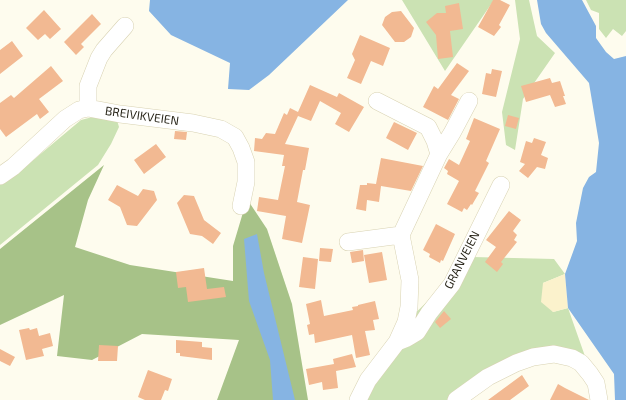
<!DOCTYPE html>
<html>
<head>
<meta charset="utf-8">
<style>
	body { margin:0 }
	canvas { display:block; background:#fefcee }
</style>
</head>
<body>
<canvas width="626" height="400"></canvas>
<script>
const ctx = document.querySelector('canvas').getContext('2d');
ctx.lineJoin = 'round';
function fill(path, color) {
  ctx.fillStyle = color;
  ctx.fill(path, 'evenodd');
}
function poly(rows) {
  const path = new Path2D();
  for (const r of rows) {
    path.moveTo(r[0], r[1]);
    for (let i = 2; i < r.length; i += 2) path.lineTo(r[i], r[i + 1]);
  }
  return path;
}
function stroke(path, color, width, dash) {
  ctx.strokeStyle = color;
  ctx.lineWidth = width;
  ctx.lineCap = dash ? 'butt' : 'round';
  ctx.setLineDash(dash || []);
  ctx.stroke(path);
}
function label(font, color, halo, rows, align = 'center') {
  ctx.font = font + ' "Exo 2",sans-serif';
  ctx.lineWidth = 3.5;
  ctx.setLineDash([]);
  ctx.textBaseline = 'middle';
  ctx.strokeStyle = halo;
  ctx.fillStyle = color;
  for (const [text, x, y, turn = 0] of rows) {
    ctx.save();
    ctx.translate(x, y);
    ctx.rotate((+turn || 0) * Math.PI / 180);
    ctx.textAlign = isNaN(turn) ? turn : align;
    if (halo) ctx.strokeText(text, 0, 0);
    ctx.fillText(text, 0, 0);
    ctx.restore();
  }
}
fill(poly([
	[402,0,494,0,445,71],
	[515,0,529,0,537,36,555,53,523,99,515,150,506,145,502,112,520,39],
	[586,0,626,0,626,31,622,36,613,29,606,38,599,29,599,13,591,10],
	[104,114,116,117,119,127,111,144,98,165,0,245,0,185,19,172,81,120],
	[473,257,554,259,565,274,543,283,553,312,568,308,593,379,577,362,518,362,460,400,357,400,401,327]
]), '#cbe2b3');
fill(poly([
	[104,165,88,200,75,247,130,265,233,281,233,246,247,199,267,229,292,304,308,400,217,400,239,340,142,334,92,360,57,356,64,295,0,325,0,249]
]), '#a7c288');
fill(poly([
	[565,274,568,308,553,312,541,302,543,283]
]), '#fbf2cc');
fill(poly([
	[150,0,348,0,269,75,249,90,228,89,230,63,171,35,149,11],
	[537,0,582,0,596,26,596,38,606,52,614,59,626,56,626,400,615,400,614,374,568,308,565,274,577,241,576,223,583,188,589,177,596,172,599,143,589,83,546,33,541,24],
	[257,234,264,273,295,400,273,400,270,360,249,301,244,239]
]), '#86b4e3');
fill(poly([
	[493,0,500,0,510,5,499,25,501,27,494,36,478,27],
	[459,3,463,29,450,31,453,57,438,59,436,35,426,22,437,13,446,13,445,6],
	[44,10,61,29,50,39,45,34,38,40,26,28],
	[401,11,414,28,411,37,404,42,395,42,382,25,385,17,392,12],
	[92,14,101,24,81,44,84,47,76,55,64,42],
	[360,35,390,48,383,66,371,61,361,84,347,78,355,60,352,54],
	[12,41,23,56,0,74,0,50],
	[457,63,469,71,451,95,459,99,448,120,423,107,434,86,438,89],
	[51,66,63,81,39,99,49,112,40,119,37,114,6,137,0,129,0,103,11,95,14,98],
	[492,69,502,71,496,97,482,94,486,73,491,74],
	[550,78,552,83,560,81,565,96,563,96,566,104,555,107,550,95,526,102,521,86],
	[310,85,337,97,339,93,364,107,349,132,335,124,341,113,320,101,311,121,298,116,285,144,309,148,305,170,303,170,297,202,310,205,302,243,282,239,286,216,257,211,259,197,278,200,285,166,282,166,284,155,254,151,255,138,262,139,266,133,275,134,284,113,287,115,290,108,298,112],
	[508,115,519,118,516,129,505,126],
	[474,118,500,129,486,161,489,163,475,191,479,193,472,205,471,204,467,210,464,208,462,212,447,204,459,181,447,174,448,171,444,168,449,159,459,165,470,141,466,139],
	[394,122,417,133,408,150,386,138],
	[175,131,187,132,186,140,174,139],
	[534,138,546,142,541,155,548,158,545,169,537,167,528,178,519,171,525,164,520,162,526,141,532,143],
	[156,144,166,157,144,174,134,160],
	[381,158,423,166,411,191,381,186,379,202,367,200,366,211,356,209,360,185,367,185,367,183,376,184],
	[117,185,138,196,143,189,154,191,157,200,137,226,127,225,120,207,108,200],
	[184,195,194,196,204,220,221,233,213,244,202,236,190,234,177,203],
	[509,211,521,220,513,231,517,235,514,240,517,242,501,262,503,264,497,272,485,262,496,247,486,240],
	[436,224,455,234,443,261,441,260,440,263,429,257,430,254,423,250],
	[320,248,333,249,331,262,319,261],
	[363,250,364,261,352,263,350,252],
	[382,252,387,280,369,283,364,255],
	[303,257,318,259,315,289,299,287],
	[204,268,207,289,224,287,226,297,188,302,186,287,178,288,176,272],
	[321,300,324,316,353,310,352,307,358,306,358,305,375,301,379,319,373,320,375,330,365,331,370,355,356,358,352,335,315,343,314,334,309,335,307,325,310,324,306,304],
	[444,311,451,319,440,328,435,322],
	[29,328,30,330,37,328,39,336,50,333,53,346,42,349,44,356,26,360,19,330],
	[176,340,202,342,202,347,212,348,212,360,180,356,180,353,176,353],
	[99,345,118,346,117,361,98,361],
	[0,349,15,357,10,366,0,361],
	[352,354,356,367,336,371,338,388,323,390,322,382,309,385,306,369,334,364,333,359],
	[148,370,172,379,168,391,165,390,161,400,145,400,138,397],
	[522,375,529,386,510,400,488,400],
	[558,384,565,388,589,400,550,400]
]), '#f2b992');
const minor = poly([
	[377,101,428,127,435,141,439,154],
	[88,108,88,86,99,58,104,50,125,26],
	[0,176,13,167,65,119,79,110,88,108,120,114,193,123,221,129,235,137,241,148,246,162,246,182,241,206],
	[348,242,401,235],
	[397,342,407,338,417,332,429,313,452,284,501,185],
	[358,400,368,380,397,342,406,322,409,307,410,280,401,235,439,154,452,133,469,101],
	[456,400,488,377,516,363,533,357,554,354,572,358,581,363,590,374,596,383,599,400]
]);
stroke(minor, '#d8d2b2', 18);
stroke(minor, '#fff', 17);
label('12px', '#29261a', '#fff', [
	["BREIVIKVEIEN",142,116,8],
	["GRANVEIEN",462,260,-63]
]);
</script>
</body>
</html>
